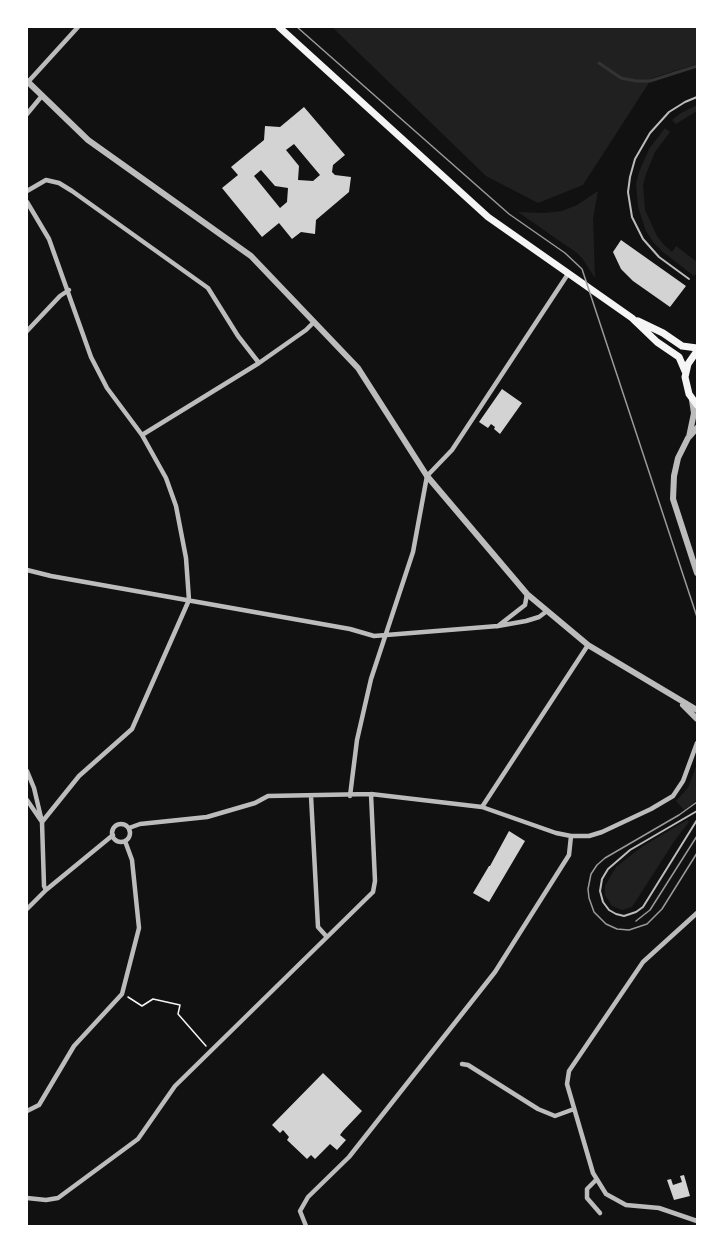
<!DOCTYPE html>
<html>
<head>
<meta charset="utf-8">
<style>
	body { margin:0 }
	#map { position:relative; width:724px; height:1253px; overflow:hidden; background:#111; font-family:Inter,sans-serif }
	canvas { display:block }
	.frame { position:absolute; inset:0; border:28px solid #fff; pointer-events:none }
</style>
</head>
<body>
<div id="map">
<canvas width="724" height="1253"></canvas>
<div class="frame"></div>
</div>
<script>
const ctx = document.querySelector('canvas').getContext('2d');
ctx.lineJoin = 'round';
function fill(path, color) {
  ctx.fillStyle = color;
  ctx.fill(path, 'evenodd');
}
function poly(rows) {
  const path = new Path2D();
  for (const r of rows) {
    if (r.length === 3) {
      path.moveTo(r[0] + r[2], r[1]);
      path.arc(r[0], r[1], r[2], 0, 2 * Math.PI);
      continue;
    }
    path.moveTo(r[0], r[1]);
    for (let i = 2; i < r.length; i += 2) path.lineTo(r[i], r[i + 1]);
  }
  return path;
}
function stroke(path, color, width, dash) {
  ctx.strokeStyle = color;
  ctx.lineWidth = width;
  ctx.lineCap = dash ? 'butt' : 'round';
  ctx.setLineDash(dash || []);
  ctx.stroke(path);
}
fill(poly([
	[332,27,697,27,697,64,652,78,583,185,538,203,486,176],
	[697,105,697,111,676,124,672,120,681,113],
	[665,128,670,132,655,152,646,174,643,185,645,210,657,236,664,245,672,252,676,246,697,262,697,272,694,276,663,252,653,242,646,231,638,207,636,184,639,172,649,149],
	[598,191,593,219,595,278,582,258,577,253,518,212,544,213,562,211,577,205],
	[697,764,697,800,684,810,676,801,688,788],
	[687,820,689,822,675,840,632,907,622,910,612,906,605,895,605,886,616,867,643,846]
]), '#202020');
stroke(poly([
	[599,63,621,78,636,81,650,81,697,66]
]), '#333', 3);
fill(poly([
	[304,107,345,155,333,165,332,172,335,175,351,177,349,192,316,220,315,234,301,232,292,239,279,223,262,237,222,188,238,175,231,167,264,140,265,126,280,127],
	[294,144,320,175,313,181,298,180,299,166,286,150],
	[261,170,275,186,288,188,287,202,280,208,254,176],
	[621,240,686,286,670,307,633,281,621,269,613,252],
	[502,389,522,403,500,434,494,429,495,427,491,424,488,428,479,422],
	[509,831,525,841,489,902,473,893,489,866,490,866],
	[323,1073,362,1111,343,1131,340,1135,346,1140,337,1150,330,1144,315,1159,311,1155,307,1159,287,1140,289,1137,283,1130,280,1133,272,1125],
	[684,1175,690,1196,674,1200,667,1180,671,1179,673,1185,682,1182,680,1176]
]), '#d3d3d3');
stroke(poly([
	[128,997,142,1006,153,999,180,1005,178,1014,206,1046]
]), '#f5f5f5', 1.5);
stroke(poly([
	[689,279,659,257,643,239,632,217,628,192,630,177,635,159,650,133,669,112,685,102,697,97],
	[697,811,630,850,608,869,602,879,600,891,603,902,609,910,616,914,624,916,636,912,643,907,697,820]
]), '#bcbcbc', 2);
stroke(poly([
	[28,82,78,27],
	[27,114,41,97],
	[27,191,46,180,59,183,72,191,208,288,238,336,259,363],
	[27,202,49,239,91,357,107,388,142,435,166,478,176,506,186,558,189,600,132,729,79,776,42,822,27,800],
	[27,331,60,296,69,290],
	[142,435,259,363,306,330,314,322],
	[27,570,51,576,350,629,374,636,498,626,526,621,539,617,547,611],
	[498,626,525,605,527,594],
	[27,771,34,788,42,822,44,886,46,890],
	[311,796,318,927,327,937],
	[350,796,357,740,371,679,413,552,427,476,452,450,568,274],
	[482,807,588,645],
	[121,833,9],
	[129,828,140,824,207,817,255,803,268,796,371,794,482,807,556,833,571,836,589,836,602,832,651,809,673,796,683,781,697,743],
	[27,909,46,890,113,835],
	[697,913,643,962,569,1071,567,1084,593,1173,606,1194,626,1205,659,1208,697,1221],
	[462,1064,468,1065,538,1109,555,1116,574,1109],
	[27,1111,39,1105,74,1046,122,994,139,928,132,860,125,841],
	[596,1180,587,1189,587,1198,600,1213],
	[27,1198,46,1200,58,1198,138,1139,175,1086,373,892,375,881,371,794],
	[306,1226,300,1211,308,1197,349,1157,495,972,569,855,571,836]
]), '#bcbcbc', 4.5);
stroke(poly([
	[27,81,88,140,251,256,358,368,427,476,527,594,588,645,697,710],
	[697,428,688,438,678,458,674,476,673,499,697,573],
	[689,437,694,413,692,400],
	[683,705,697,719]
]), '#bcbcbc', 6);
stroke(poly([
	[279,27,488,217,632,318,657,342,679,357,685,371],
	[638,321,663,333,682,346,697,348],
	[697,351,688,364,685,377,689,394,697,405]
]), '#f5f5f5', 7);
stroke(poly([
	[297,27,509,214,565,253,582,269,697,617],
	[697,802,679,815,605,858,597,865,591,874,588,889,589,898,594,912,606,924,617,929,629,930,647,924,662,909,697,853],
	[636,921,650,910,697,836]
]), '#9a9a9a', 1.5);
</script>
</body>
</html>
